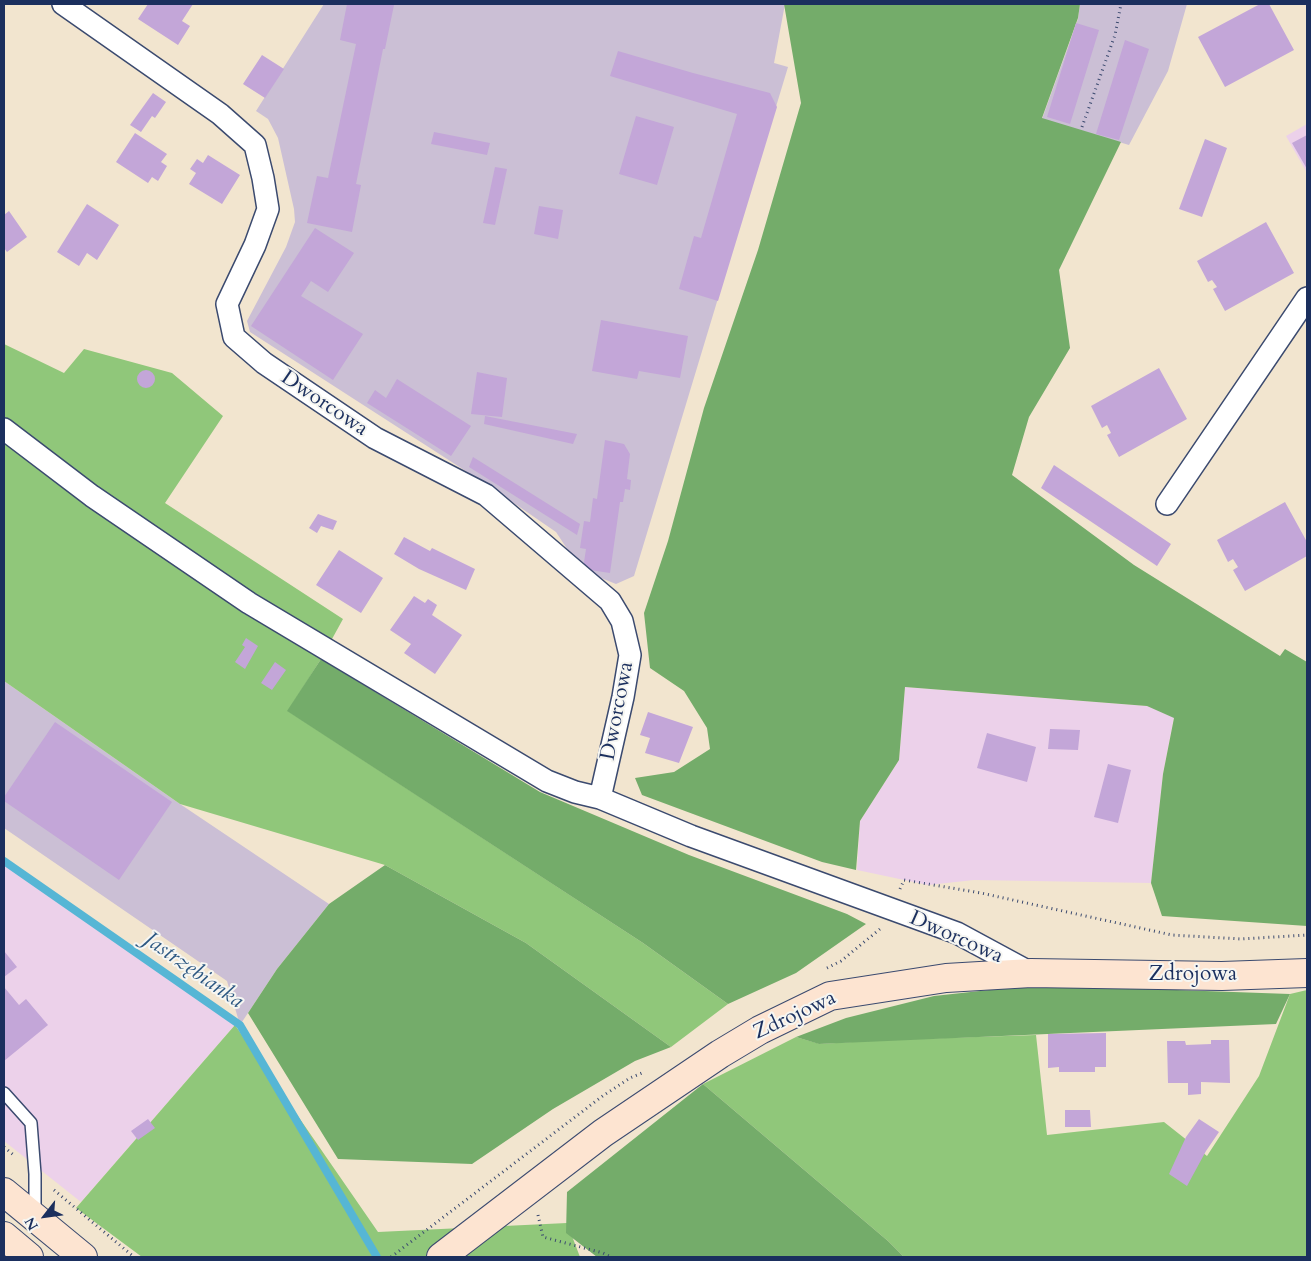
<!DOCTYPE html>
<html>
<head>
<meta charset="utf-8">
<style>
	body { margin:0 }
	#map { position:relative; width:1311px; height:1261px; overflow:hidden; background:#f2e5cf; font-family:Cardo,serif }
	canvas { display:block }
	.frame { position:absolute; inset:0; border:5px solid #1b2f5e; pointer-events:none }
	.north { position:absolute; left:20px; top:1191px; width:50px; height:50px; -webkit-text-stroke:4px #f6f6f2; paint-order:stroke; rotate:240deg; font-size:14px; font-weight:700; line-height:20px; text-align:center; color:#1b2f5e }
	.north::after { content:''; display:block; margin:auto; width:18px; height:22px; background:#1b2f5e; clip-path:polygon(50% 0,100% 100%,50% 72%,0 100%) }
</style>
</head>
<body>
<div id="map">
<canvas width="1311" height="1261"></canvas>
<div class="frame"></div>
<div class="north">N</div>
</div>
<script>
const ctx = document.querySelector('canvas').getContext('2d');
ctx.lineJoin = 'round';
function fill(path, color) {
  ctx.fillStyle = color;
  ctx.fill(path, 'evenodd');
}
function poly(rows) {
  const path = new Path2D();
  for (const r of rows) {
    if (r.length === 3) {
      path.moveTo(r[0] + r[2], r[1]);
      path.arc(r[0], r[1], r[2], 0, 2 * Math.PI);
      continue;
    }
    path.moveTo(r[0], r[1]);
    for (let i = 2; i < r.length; i += 2) path.lineTo(r[i], r[i + 1]);
  }
  return path;
}
function stroke(path, color, width, dash) {
  ctx.strokeStyle = color;
  ctx.lineWidth = width;
  ctx.lineCap = dash ? 'butt' : 'round';
  ctx.setLineDash(dash || []);
  ctx.stroke(path);
}
function label(font, color, halo, rows, align = 'center') {
  ctx.font = font + ' Cardo,serif';
  ctx.lineWidth = 4;
  ctx.setLineDash([]);
  ctx.textBaseline = 'middle';
  ctx.strokeStyle = halo;
  ctx.fillStyle = color;
  for (const [text, x, y, turn = 0] of rows) {
    ctx.save();
    ctx.translate(x, y);
    ctx.rotate((+turn || 0) * Math.PI / 180);
    ctx.textAlign = isNaN(turn) ? turn : align;
    if (halo) ctx.strokeText(text, 0, 0);
    ctx.fillText(text, 0, 0);
    ctx.restore();
  }
}
fill(poly([
	[1307,124,1307,173,1286,136],
	[905,687,1147,706,1174,717,1163,774,1151,883,974,880,928,885,857,870,860,821,899,760],
	[4,865,240,1025,235,1025,81,1202,4,1141]
]), '#ecd1ea');
fill(poly([
	[324,4,785,4,774,63,788,67,634,576,616,584,581,570,556,532,489,486,250,332,247,321,286,247,295,222,294,209,278,138,268,119,256,111],
	[1080,4,1187,4,1168,71,1129,145,1042,119,1078,19],
	[4,681,180,804,329,904,277,969,240,1025,227,981,4,828]
]), '#cbbfd5');
fill(poly([
	[4,344,64,373,84,349,172,373,223,416,165,503,343,619,321,659,288,711,643,943,728,1004,671,1047,526,943,385,865,180,804,4,681],
	[1307,990,1307,1257,904,1257,888,1241,703,1084,796,1037,820,1044,885,1040,1036,1035,1047,1135,1164,1122,1207,1156,1259,1076,1290,994],
	[235,1025,378,1232,567,1223,580,1257,142,1257,76,1208]
]), '#90c77a');
fill(poly([
	[784,4,1080,4,1078,18,1042,118,1121,142,1059,270,1070,348,1029,417,1012,475,1134,565,1280,656,1285,649,1307,662,1307,926,1162,916,1151,883,1163,774,1174,718,1147,706,905,687,899,760,860,821,856,870,822,862,642,795,635,778,674,772,710,749,707,728,684,691,650,668,644,613,668,541,704,408,758,250,801,103],
	[321,659,540,792,689,855,847,914,866,924,796,973,728,1004,643,943,287,711],
	[385,865,526,943,671,1047,635,1061,553,1109,472,1164,338,1159,248,1013,277,969,329,904],
	[1035,985,1290,994,1276,1024,819,1044,796,1037,846,1018,934,996],
	[703,1084,888,1241,904,1257,597,1257,566,1233,567,1192]
]), '#74ac6a');
stroke(poly([
	[4,861,240,1025,377,1257]
]), '#56b6d5', 8);
fill(poly([
	[148,4,193,4,182,21,190,26,178,45,138,19],
	[347,4,394,5,385,49,383,49,356,184,361,185,352,232,307,223,317,176,328,178,356,44,340,40],
	[1260,4,1269,4,1294,50,1225,87,1198,37],
	[1076,23,1099,30,1070,124,1047,117],
	[1125,40,1149,49,1119,140,1096,134],
	[618,51,693,73,770,93,777,107,718,301,679,289,694,236,701,238,737,114,610,76],
	[262,55,284,69,265,98,243,84],
	[153,93,166,102,155,118,152,116,141,132,130,125],
	[636,116,674,127,657,185,619,174],
	[434,132,490,143,487,155,431,144],
	[135,133,167,154,161,162,167,166,158,181,152,177,148,183,116,162],
	[1307,135,1307,169,1292,143],
	[1205,139,1227,148,1202,217,1179,209],
	[208,155,240,175,222,204,189,184,196,173,190,169,197,159,203,163],
	[495,167,507,169,495,225,483,223],
	[87,204,119,225,97,260,87,253,79,266,57,252],
	[539,206,563,210,558,239,534,234],
	[9,211,27,237,7,252,4,248,4,215],
	[1266,222,1294,273,1225,311,1213,289,1217,287,1212,280,1208,282,1197,261],
	[315,228,354,253,328,292,311,281,301,296,363,334,333,380,251,326],
	[601,320,688,336,680,378,639,371,637,379,592,371],
	[1159,368,1187,419,1119,457,1107,435,1111,433,1107,425,1102,428,1091,406],
	[146,379,9],
	[477,372,507,378,502,417,471,414],
	[397,379,471,426,451,456,367,403,375,390,386,398],
	[485,416,577,434,573,444,484,424],
	[605,440,624,444,630,454,627,479,631,480,630,490,625,489,623,502,620,502,610,573,583,569,586,549,580,548,584,521,590,522,593,498,597,499],
	[473,457,580,524,577,535,469,467],
	[1054,465,1171,544,1157,566,1041,488],
	[1285,502,1307,542,1307,556,1245,591,1233,570,1238,567,1233,559,1228,562,1217,540],
	[318,514,337,521,333,530,321,526,317,533,309,528],
	[404,537,430,551,432,548,475,569,466,590,419,569,394,554],
	[339,550,383,578,361,613,316,585],
	[414,596,425,603,428,599,437,605,432,615,462,635,435,674,404,653,411,644,390,630],
	[246,638,258,646,245,669,235,662,245,647,242,645],
	[275,662,286,670,272,690,261,683],
	[648,712,693,727,679,763,645,753,650,738,640,735],
	[55,722,172,802,119,880,4,801,4,797],
	[1050,729,1080,730,1078,750,1048,749],
	[987,733,1036,747,1027,782,977,768],
	[1108,764,1131,770,1118,823,1094,817],
	[4,951,17,967,4,977],
	[4,987,19,1005,26,999,48,1025,4,1061],
	[1106,1033,1106,1067,1095,1067,1095,1072,1059,1072,1059,1067,1048,1068,1048,1034],
	[1211,1040,1229,1040,1230,1083,1201,1082,1201,1094,1188,1095,1188,1083,1168,1083,1167,1041,1185,1041,1186,1045,1211,1044],
	[1065,1110,1090,1110,1091,1127,1065,1127],
	[148,1119,155,1128,138,1140,131,1131],
	[1199,1119,1219,1132,1206,1151,1187,1186,1169,1174,1186,1137]
]), '#c3a6d8');
const lane = poly([
	[4,1093,31,1123,35,1174,35,1214]
]);
const street = poly([
	[63,4,220,114,255,145,263,178,268,209,255,245,227,304,234,337,264,363,375,438,486,495,610,601,622,621,630,655,623,697,600,798],
	[4,429,92,496,249,603,547,781,575,792,600,798,691,836,957,933,1031,973],
	[1167,504,1307,298]
]);
const secondary = poly([
	[4,1192,83,1257],
	[4,1236,29,1257],
	[441,1257,603,1133,720,1054,760,1030,830,996,946,978,1031,973,1222,976,1307,973]
]);
stroke(lane, '#3b4a6f', 14);
stroke(street, '#3b4a6f', 24);
stroke(secondary, '#3b4a6f', 30);
stroke(poly([
	[1082,127,1115,35,1121,4],
	[900,889,904,880,981,893,1172,935,1241,939,1307,935],
	[827,968,841,961,880,929],
	[4,1147,15,1156],
	[54,1190,134,1257],
	[538,1215,543,1237,603,1253,611,1257],
	[391,1257,604,1095,630,1078,642,1073]
]), '#3b4a6f', 3, [1, 4]);
stroke(lane, '#fff', 11);
stroke(street, '#fff', 21);
stroke(secondary, '#fde4d1', 28);
label('21px', '#1b2f5e', '#f6f6f2', [
	["Dworcowa",324,404,34],
	["Dworcowa",618,711,-79],
	["Dworcowa",956,938,24],
	["Zdrojowa",1193,975],
	["Zdrojowa",795,1016,-25]
]);
label('italic 22px', '#2d5882', '#f6f6f2', [
	["Jastrzębianka",193,971,35]
]);
</script>
</body>
</html>
